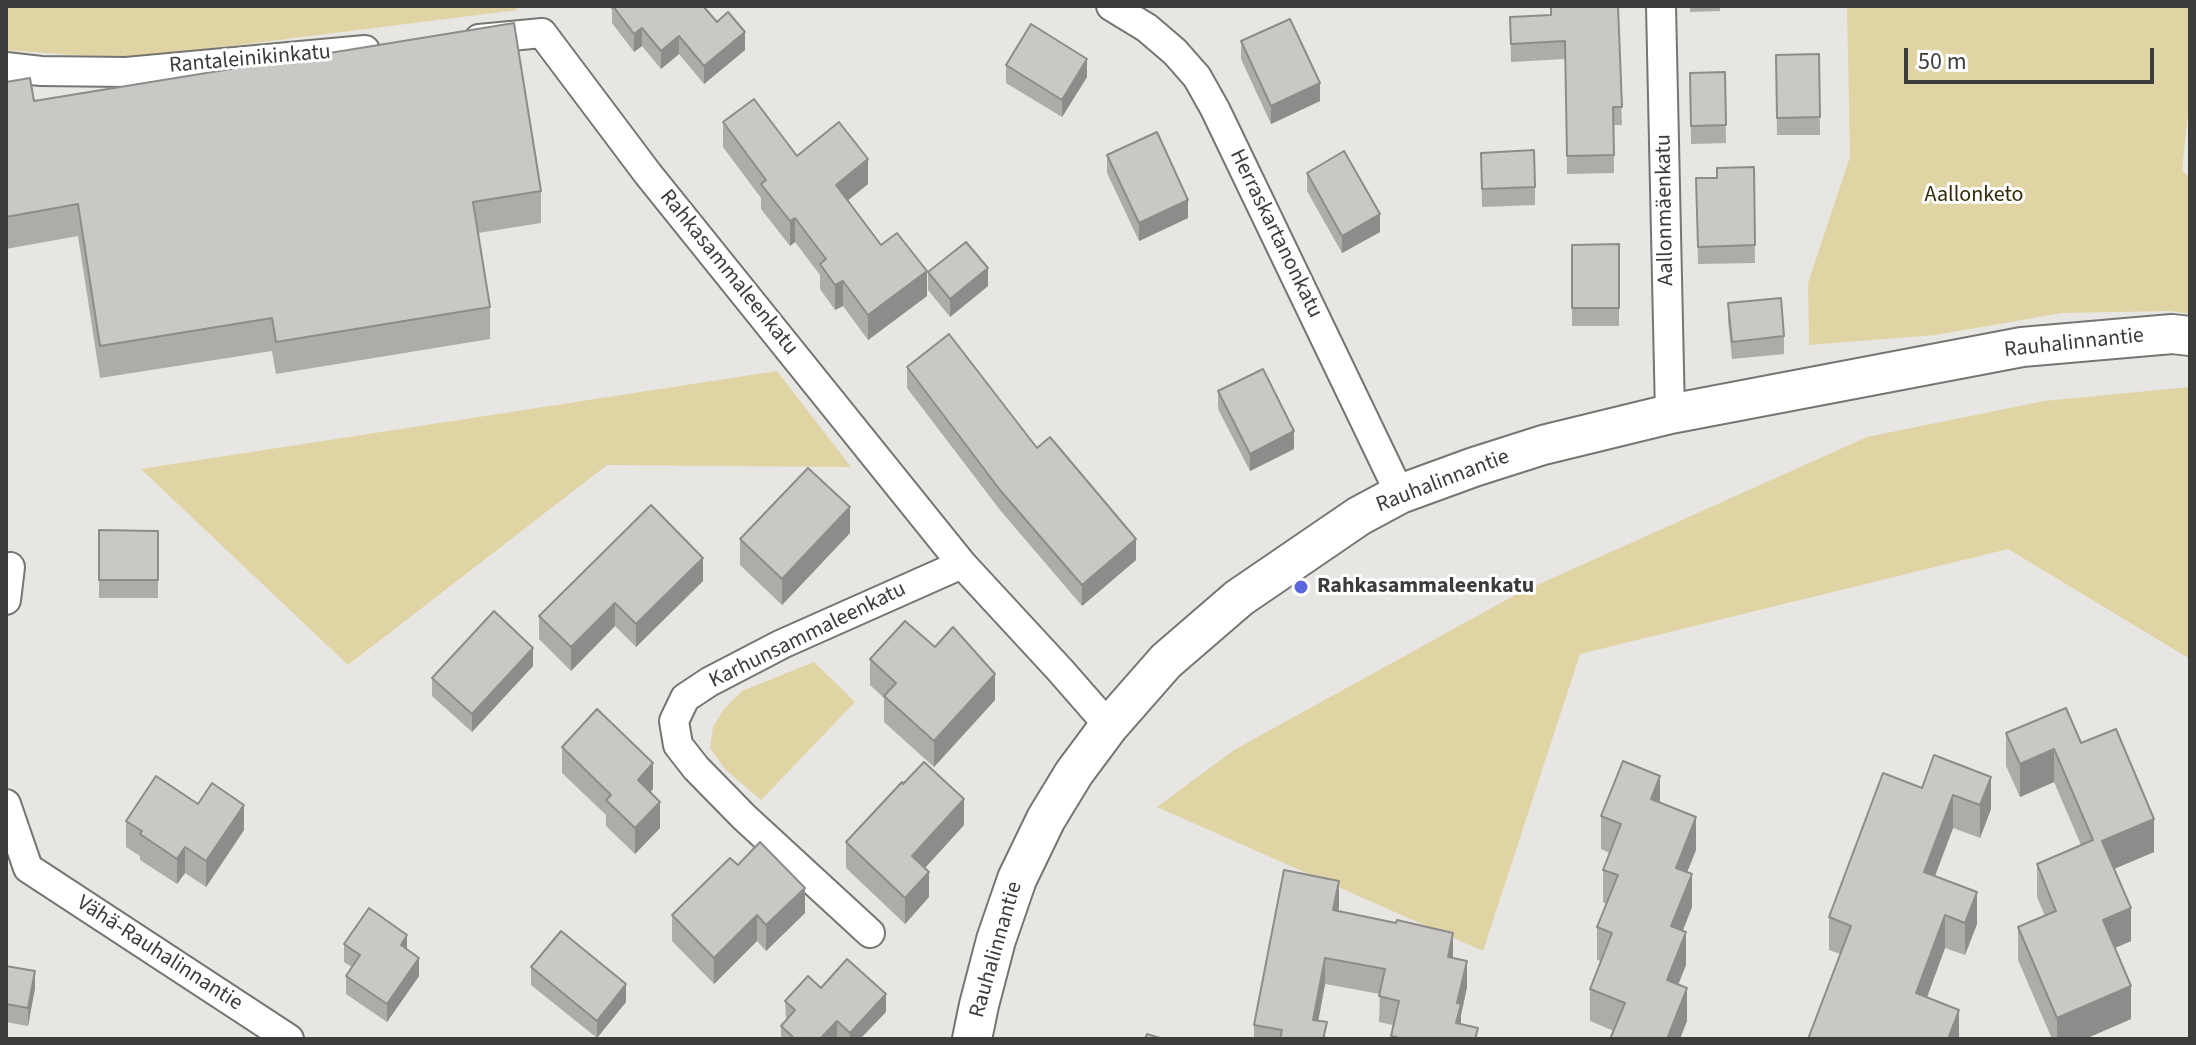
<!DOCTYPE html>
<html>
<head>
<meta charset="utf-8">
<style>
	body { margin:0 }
	#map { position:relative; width:2196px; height:1045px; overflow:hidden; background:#e7e6e3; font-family:"Source Sans 3",sans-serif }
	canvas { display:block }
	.frame { position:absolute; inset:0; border:8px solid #3c3c3a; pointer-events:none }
	.scale { position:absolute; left:1904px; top:48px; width:250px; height:36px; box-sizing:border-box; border:4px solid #3c3c3a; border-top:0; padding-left:10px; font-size:24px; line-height:28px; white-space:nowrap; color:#3c3c3a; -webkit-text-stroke:6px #fff; paint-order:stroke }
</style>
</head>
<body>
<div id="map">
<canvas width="2196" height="1045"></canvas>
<div class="frame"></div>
<div class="scale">50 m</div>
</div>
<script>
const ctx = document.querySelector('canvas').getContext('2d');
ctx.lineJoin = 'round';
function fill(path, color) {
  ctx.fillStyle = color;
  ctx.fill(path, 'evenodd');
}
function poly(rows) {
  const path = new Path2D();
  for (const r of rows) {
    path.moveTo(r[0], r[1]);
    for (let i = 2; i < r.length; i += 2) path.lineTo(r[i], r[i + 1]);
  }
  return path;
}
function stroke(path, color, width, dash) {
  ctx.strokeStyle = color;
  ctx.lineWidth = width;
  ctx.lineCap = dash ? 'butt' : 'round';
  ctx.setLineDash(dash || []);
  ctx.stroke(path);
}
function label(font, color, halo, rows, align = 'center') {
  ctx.font = font + ' "Source Sans 3",sans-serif';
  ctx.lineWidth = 6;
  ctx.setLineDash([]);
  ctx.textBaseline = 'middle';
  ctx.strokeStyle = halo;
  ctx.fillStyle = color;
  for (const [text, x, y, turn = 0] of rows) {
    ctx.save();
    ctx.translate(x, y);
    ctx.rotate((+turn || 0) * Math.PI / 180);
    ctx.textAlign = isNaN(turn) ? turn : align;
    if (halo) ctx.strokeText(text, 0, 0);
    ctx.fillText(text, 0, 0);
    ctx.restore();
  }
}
fill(poly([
	[6,6,516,6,517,10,128,59,6,50],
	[1847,6,2190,6,2190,95,2182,170,2190,178,2190,314,2171,311,2062,313,1935,335,1809,345,1808,283,1850,157],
	[777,371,851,467,607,465,348,665,141,469],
	[2190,387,2190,659,2008,549,1580,654,1483,951,1157,807,1234,750,1517,594,1867,437,2044,401],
	[814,662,855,702,761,800,725,769,710,748,713,727,724,709,742,691]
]), '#e0d3a4');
const street = poly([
	[1111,6,1147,28,1175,52,1197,77,1215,109,1400,494],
	[1661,6,1670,414],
	[479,39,542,33,648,174,962,564,1060,670,1109,726],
	[6,67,41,71,126,72,365,50],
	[6,600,10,567],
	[6,804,28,868,289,1039],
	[870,933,744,817,696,768,678,745,674,721,685,698,709,682,782,644,962,564]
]);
const secondary = poly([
	[972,1039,979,1005,996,940,1017,879,1046,819,1074,773,1109,726,1166,661,1239,598,1359,516,1400,494,1474,467,1543,445,1670,414,2022,347,2172,334,2190,336]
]);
stroke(street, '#767572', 32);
stroke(secondary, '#767572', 42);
stroke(street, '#fff', 28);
stroke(secondary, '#fff', 38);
fill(poly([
	[609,6,703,6,717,22,745,50,704,84,679,54,661,69,642,46,634,52,612,23,612,10],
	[1550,6,1618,6,1622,125,1614,125,1614,173,1567,174,1565,59,1511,62,1510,17,1550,15],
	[1690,6,1720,6,1720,11,1690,12],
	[1241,41,1320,101,1271,124,1241,59],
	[1819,54,1820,135,1777,135,1776,55],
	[1006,65,1087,77,1062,117,1006,83],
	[1725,72,1726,143,1691,144,1690,73],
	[6,82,34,101,541,191,541,223,478,233,490,307,490,339,276,374,272,351,100,378,78,236,6,249],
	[723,122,797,156,868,184,848,200,881,245,927,296,868,340,843,306,835,310,820,289,820,275,795,242,790,246,761,209,761,198,723,147],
	[1481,153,1535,187,1535,205,1482,207],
	[1107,155,1188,218,1139,241,1107,173],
	[1754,167,1755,263,1698,264,1696,178,1717,178],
	[1307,173,1380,232,1342,253,1307,191],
	[1619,244,1619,326,1572,326,1572,245],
	[928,272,988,286,950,317,928,290],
	[1728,303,1784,336,1784,354,1732,359,1728,321],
	[907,367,1037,448,1136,560,1082,606,1000,510,907,388],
	[1218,391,1294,449,1250,471,1218,409],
	[99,530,158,531,158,598,99,598],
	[850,533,782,605,740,565,740,539],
	[703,581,636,647,615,626,571,671,539,639,539,616],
	[870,659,995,700,934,767,884,722,884,698,870,685],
	[533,666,472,732,432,696,432,678],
	[2006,733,2081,743,2154,852,2114,869,2131,941,2115,948,2131,1019,2085,1039,2052,1039,2018,960,2018,927,2045,916,2037,897,2037,864,2081,845,2054,782,2020,797,2006,766],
	[562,747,653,789,650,793,660,828,635,854,606,826,606,815,562,773],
	[1991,777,1991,809,1980,838,1953,828,1935,876,1977,924,1965,955,1945,948,1927,998,1959,1039,1840,954,1829,950,1829,917,1922,788],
	[1660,803,1696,850,1687,872,1692,907,1683,931,1686,965,1678,984,1687,1021,1614,1031,1590,1021,1590,989,1601,961,1597,960,1597,927,1606,904,1603,902,1603,870,1610,853,1601,849,1601,816],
	[198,804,244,830,206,887,185,873,177,884,140,860,140,856,126,847,126,821],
	[964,825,925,868,929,897,905,924,846,868,846,842],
	[738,865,805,913,766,951,757,941,714,984,672,941,672,915],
	[1339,907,1338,911,1453,958,1467,987,1461,1015,1461,1024,1478,1039,1391,1039,1393,1025,1379,1022,1380,994,1325,984,1318,1021,1327,1039,1254,1039,1254,1025],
	[344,944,407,950,419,976,387,1022,346,994,346,976,352,967,344,962],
	[6,966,35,988,28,1026,6,1022],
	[531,967,626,1002,597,1038,531,985],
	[821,988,886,1012,860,1039,781,1039,781,1026,786,1020,785,1001]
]), '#adaca9');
fill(poly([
	[642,28,642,46,634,52,634,34],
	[745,32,745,50,704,84,704,66],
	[679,36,679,54,661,69,661,51],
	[1087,59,1087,77,1062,117,1062,100],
	[1320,83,1320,101,1271,124,1271,106],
	[868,159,868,184,836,210,836,185],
	[1188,200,1188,218,1139,241,1139,223],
	[1380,214,1380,232,1342,253,1342,236],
	[795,218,795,242,790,246,790,221],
	[988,268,988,286,950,317,950,299],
	[927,271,927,296,868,340,868,315],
	[843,281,843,306,835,310,835,285],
	[1294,431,1294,449,1250,471,1250,454],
	[850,507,850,533,782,605,782,579],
	[1136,539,1136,560,1082,606,1082,585],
	[703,558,703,581,636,647,636,624],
	[615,603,615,626,571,671,571,647],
	[533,648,533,666,472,732,472,714],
	[995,674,995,700,934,767,934,741],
	[2054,749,2054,782,2020,797,2020,764],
	[653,763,653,789,638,806,638,780],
	[1660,776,1660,809,1651,799],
	[1991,777,1991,809,1980,838,1980,805],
	[1953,795,1953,828,1924,905,1924,872],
	[964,799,964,825,912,882,912,856],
	[660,802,660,828,635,854,635,828],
	[244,805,244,830,206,887,206,861],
	[1696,817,1696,850,1676,900,1676,868],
	[2154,819,2154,852,2102,874,2102,841],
	[185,847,185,873,177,884,177,859],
	[929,872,929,897,905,924,905,898],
	[1692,874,1692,907,1671,959,1671,926],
	[1339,881,1339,907,1333,936,1333,910],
	[805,888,805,913,766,951,766,925],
	[1977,892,1977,924,1965,955,1965,923],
	[2131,908,2131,941,2103,953,2103,920],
	[757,915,757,941,714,984,714,958],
	[1945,915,1945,948,1916,1026,1916,993],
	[1686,932,1686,965,1667,1013,1667,980],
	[1453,933,1453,959,1448,957],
	[407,935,407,952,401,945],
	[419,958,419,976,387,1022,387,1004],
	[1325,958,1325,984,1315,1039,1313,1020],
	[1467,961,1467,987,1461,1015,1461,1030,1456,1039,1457,1003],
	[35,971,35,988,28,1026,28,1008],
	[626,984,626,1002,597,1038,597,1021],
	[2131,986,2131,1019,2085,1039,2057,1039,2057,1018],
	[1687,988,1687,1021,1680,1039,1667,1039],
	[886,994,886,1012,860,1039,850,1039,850,1033],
	[1959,1010,1959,1039,1948,1039],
	[837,1021,837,1039,820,1039]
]), '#8d8c8a');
const building = poly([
	[613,6,703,6,717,22,728,12,745,32,704,66,679,36,661,51,642,28,634,34,613,6],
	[1551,6,1618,6,1622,107,1613,107,1614,155,1567,156,1565,41,1511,44,1510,17,1551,15,1551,6],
	[1290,19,1320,83,1271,106,1241,41,1290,19],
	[514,23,541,191,473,202,490,307,276,342,272,318,100,346,78,204,6,217,6,82,30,78,34,101,514,23],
	[1031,24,1087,59,1062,100,1006,65,1031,24],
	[1819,54,1820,117,1777,118,1776,55,1819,54],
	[1725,72,1726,125,1691,126,1690,73,1725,72],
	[754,99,797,156,839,122,868,159,836,185,881,245,897,233,927,271,868,315,843,281,835,285,820,264,826,259,795,218,790,221,761,184,766,180,723,122,754,99],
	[1157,132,1188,200,1139,223,1107,155,1157,132],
	[1534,150,1535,187,1482,189,1481,153,1534,150],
	[1344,151,1380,214,1342,236,1307,173,1344,151],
	[1754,167,1755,245,1698,247,1696,178,1717,178,1717,168,1754,167],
	[966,242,988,268,950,299,928,272,966,242],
	[1619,244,1619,308,1572,308,1572,245,1619,244],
	[1781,298,1784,336,1732,342,1728,303,1781,298],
	[949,334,1037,448,1050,437,1136,539,1082,585,1000,490,907,367,949,334],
	[1263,369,1294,431,1250,454,1218,391,1263,369],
	[808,468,850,507,782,579,740,539,808,468],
	[651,505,703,558,636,624,615,603,571,647,539,616,651,505],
	[99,530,158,531,158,580,99,580,99,530],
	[494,611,533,648,472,714,432,678,494,611],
	[905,621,935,647,953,627,995,674,934,741,884,696,896,683,870,659,905,621],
	[2066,708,2081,743,2116,729,2154,819,2102,841,2131,908,2103,920,2131,986,2057,1018,2018,927,2056,911,2037,864,2093,840,2054,749,2020,764,2006,733,2066,708],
	[597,709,653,763,638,780,660,802,635,828,606,800,611,795,562,747,597,709],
	[1934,755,1991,777,1980,805,1953,795,1924,872,1977,892,1965,923,1945,915,1916,993,1959,1010,1948,1039,1808,1039,1851,926,1829,917,1883,773,1922,788,1934,755],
	[1623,761,1660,776,1651,799,1696,817,1676,868,1692,874,1671,926,1686,932,1667,980,1687,988,1667,1039,1610,1039,1625,1003,1590,989,1612,933,1597,927,1618,875,1603,870,1621,824,1601,816,1623,761],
	[924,762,964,799,912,856,929,872,905,898,846,842,902,782,903,784,924,762],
	[156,776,198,804,212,783,244,805,206,861,185,847,177,859,140,834,142,831,126,821,156,776],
	[760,842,805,888,766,925,757,915,714,958,672,915,730,858,738,865,760,842],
	[1284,870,1339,881,1333,910,1396,923,1397,920,1453,933,1448,957,1467,961,1457,1003,1461,1004,1456,1023,1478,1028,1475,1039,1403,1039,1391,1036,1399,1001,1379,996,1385,969,1325,958,1313,1020,1327,1022,1323,1039,1280,1039,1282,1030,1254,1025,1284,870],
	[369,908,407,935,401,945,419,958,387,1004,346,976,360,955,344,944,369,908],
	[561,931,626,984,597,1021,531,967,561,931],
	[847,959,886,994,850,1033,837,1021,820,1039,795,1039,781,1026,795,1010,785,1001,808,976,821,988,847,959],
	[6,966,35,971,28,1008,6,1004,6,966],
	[1147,1034,1163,1039,1145,1039,1147,1034]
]);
fill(building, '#c9c8c5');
stroke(building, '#8d8c8a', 2);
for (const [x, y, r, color] of [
	[1301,587,8,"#5c66de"]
]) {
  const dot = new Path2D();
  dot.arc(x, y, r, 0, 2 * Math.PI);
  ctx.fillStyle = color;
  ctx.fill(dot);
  stroke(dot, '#fff', 3);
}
label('22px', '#3c3c3a', '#fff', [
	["Rantaleinikinkatu",250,60,-5],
	["Aallonmäenkatu",1666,210,-91],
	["Herraskartanonkatu",1275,234,64],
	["Rahkasammaleenkatu",728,273,51],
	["Rauhalinnantie",2074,344,-6],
	["Rauhalinnantie",1443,482,-21],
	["Karhunsammaleenkatu",808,636,-26],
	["Rauhalinnantie",997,950,-74],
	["Vähä-Rauhalinnantie",159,954,33]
]);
label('22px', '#332a06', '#fff', [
	["Aallonketo",1974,196]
]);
label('bold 22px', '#3c3c3a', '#fff', [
	["Rahkasammaleenkatu",1317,587]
], 'left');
</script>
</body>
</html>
